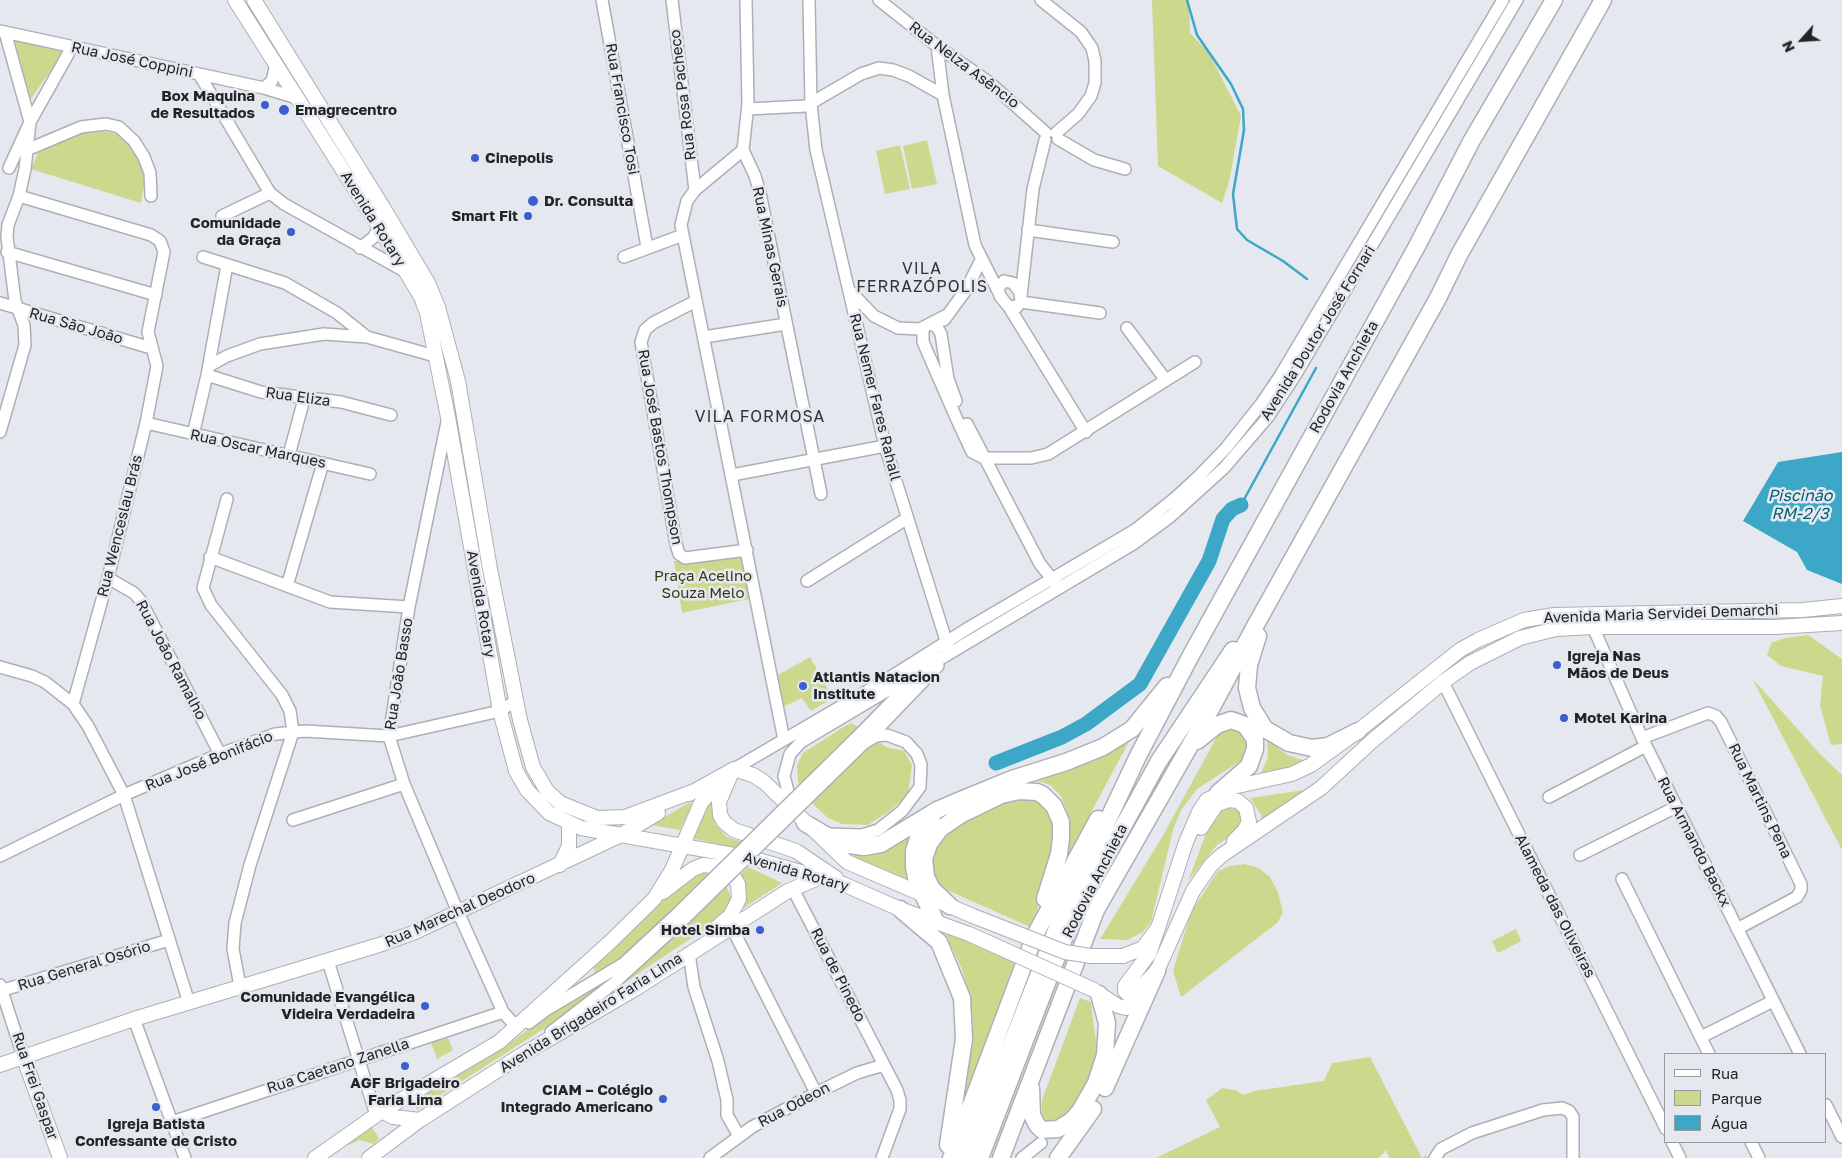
<!DOCTYPE html>
<html>
<head>
<meta charset="utf-8">
<style>
	body { margin:0 }
	#map { position:relative; width:1842px; height:1158px; overflow:hidden; background:#e5e9ef; font-family:"Golos Text",sans-serif }
	canvas { display:block }
	.legend { position:absolute; left:1664px; top:1053px; width:162px; height:90px; box-sizing:border-box; background:#e5e9ef; border:1px solid #979a9f; margin:0; padding:6px 9px; list-style:none; font-size:15px; color:#222426 }
	.legend li { display:flex; align-items:center; gap:10px; height:25px }
	.legend b { width:25px; border:1px solid #979a9f }
	.north { position:absolute; left:1777px; top:15px; width:50px; height:50px; -webkit-text-stroke:4px #e5e9ef; paint-order:stroke; rotate:244deg; font-size:14px; font-weight:700; line-height:20px; text-align:center; color:#222426 }
	.north::after { content:''; display:block; margin:auto; width:18px; height:22px; background:#222426; clip-path:polygon(50% 0,100% 100%,50% 72%,0 100%) }
</style>
</head>
<body>
<div id="map">
<canvas width="1842" height="1158"></canvas>
<ul class="legend">
<li><b style="height:6px;background:#fff"></b>Rua</li>
<li><b style="height:14px;background:#ccd88c"></b>Parque</li>
<li><b style="height:14px;background:#3ca7c7"></b>Água</li>
</ul>
<div class="north">N</div>
</div>
<script>
const ctx = document.querySelector('canvas').getContext('2d');
ctx.lineJoin = 'round';
function fill(path, color) {
  ctx.fillStyle = color;
  ctx.fill(path, 'evenodd');
}
function poly(rows) {
  const path = new Path2D();
  for (const r of rows) {
    path.moveTo(r[0], r[1]);
    for (let i = 2; i < r.length; i += 2) path.lineTo(r[i], r[i + 1]);
  }
  return path;
}
function stroke(path, color, width, dash) {
  ctx.strokeStyle = color;
  ctx.lineWidth = width;
  ctx.lineCap = dash ? 'butt' : 'round';
  ctx.setLineDash(dash || []);
  ctx.stroke(path);
}
function label(font, color, halo, rows, align = 'center') {
  ctx.font = font + ' "Golos Text",sans-serif';
  ctx.lineWidth = 5;
  ctx.setLineDash([]);
  ctx.textBaseline = 'middle';
  ctx.strokeStyle = halo;
  ctx.fillStyle = color;
  for (const [text, x, y, turn = 0] of rows) {
    ctx.save();
    ctx.translate(x, y);
    ctx.rotate((+turn || 0) * Math.PI / 180);
    ctx.textAlign = isNaN(turn) ? turn : align;
    if (halo) ctx.strokeText(text, 0, 0);
    ctx.fillText(text, 0, 0);
    ctx.restore();
  }
}
fill(poly([
	[1152,0,1189,0,1190,33,1209,53,1241,116,1229,182,1222,203,1158,166],
	[15,41,65,50,30,100],
	[96,130,121,135,135,150,142,166,144,186,141,203,31,169,38,153,54,143,71,135],
	[927,140,937,184,912,189,903,146],
	[900,145,910,189,885,194,876,151],
	[740,553,749,599,682,613,674,561,713,560],
	[1808,635,1842,659,1842,744,1831,745,1820,705,1823,676,1781,666,1767,655,1771,643,1785,638],
	[810,657,833,698,811,711,802,698,783,707,778,675],
	[1752,678,1819,753,1842,775,1842,850],
	[852,723,886,747,904,751,912,765,908,795,888,812,868,825,842,824,828,818,803,795,798,782,797,765,803,753,845,726],
	[1233,726,1247,735,1247,753,1242,760,1197,789,1181,810,1173,830,1151,922,1143,932,1127,940,1100,939,1161,839,1220,731],
	[1132,736,1066,859,1070,840,1069,818,1061,796,1050,785,1032,779],
	[1267,739,1287,755,1309,762,1277,774,1260,775,1268,757],
	[1311,789,1262,825,1261,815,1250,798],
	[715,794,712,811,715,824,727,837,743,842,736,848,691,838,700,817],
	[1032,794,1052,812,1055,829,1052,851,1037,911,1030,927,947,890,938,882,932,870,930,860,939,833,988,803],
	[690,802,692,804,680,830,651,825],
	[1235,802,1245,817,1240,830,1217,845,1188,881,1214,813],
	[916,828,909,886,854,857,855,854,870,853],
	[1244,864,1259,868,1270,877,1278,892,1283,913,1277,923,1181,997,1173,971,1191,912,1218,871,1230,866],
	[748,867,782,883,739,911,740,875],
	[699,870,708,874,630,953,595,977,594,967,673,889],
	[726,885,731,898,721,918,617,988],
	[1516,929,1521,941,1498,953,1492,941],
	[944,930,1015,961,964,1101,973,1033,972,1009,963,972],
	[593,988,595,990,545,1028,417,1110,413,1101,496,1053,530,1028],
	[1080,998,1091,1002,1097,1051,1096,1075,1078,1110,1048,1125,1042,1114,1042,1100],
	[448,1038,453,1050,437,1059,431,1043],
	[1370,1057,1422,1158,1426,1155,1428,1158,1389,1158,1386,1150,1379,1158,1156,1158,1220,1127,1206,1100,1222,1088,1235,1090,1243,1095,1254,1091,1324,1081,1332,1063],
	[371,1126,379,1138,374,1144,360,1140,348,1145,348,1141]
]), '#ccd88c');
fill(poly([
	[1842,452,1842,584,1807,570,1797,552,1743,521,1778,462]
]), '#3ca7c7');
stroke(poly([
	[1187,0,1197,35,1231,84,1243,109,1244,130,1233,194,1237,229,1247,240,1283,261,1307,279],
	[1241,505,1316,368]
]), '#3ca7c7', 2.5);
stroke(poly([
	[996,763,1062,737,1086,724,1140,684,1209,561,1223,519,1232,509,1241,505]
]), '#3ca7c7', 15);
const minor = poly([
	[602,0,647,247],
	[672,0,695,190],
	[746,0,748,104,743,150,755,176,760,193,821,494],
	[809,0,811,104,816,150,885,446,948,647],
	[879,0,937,46,990,83,1046,133],
	[1041,0,1081,32,1092,48,1095,61,1095,83,1091,96,1078,114,1056,133],
	[0,31,264,88,297,98],
	[937,46,943,95,975,245,998,291],
	[199,74,270,193,284,204,406,272],
	[264,88,272,81,276,64],
	[748,109,806,106,861,74,879,68,893,70,909,76,943,95],
	[1058,139,1094,160,1125,169],
	[29,149,81,127,106,124,119,127,134,141,144,157,150,173,151,196],
	[743,150,695,190,687,201,681,225,784,740],
	[9,168,30,122,72,47],
	[19,196,151,235,160,241,164,252,148,332,157,366,146,423,108,578,73,704],
	[222,216,270,193],
	[1028,230,1113,242],
	[360,248,374,237,381,221],
	[7,252,156,295],
	[203,257,285,283,337,313,367,337],
	[624,257,683,235],
	[1004,281,1013,283,1020,292,1021,301,1017,307,1008,306,1000,296,998,288,1004,281],
	[851,292,874,316,898,328,920,329,947,315],
	[1021,296,1033,189,1045,140],
	[696,301,653,323,645,330,641,342,676,544,679,554,685,558,747,550],
	[1021,302,1100,313],
	[0,303,151,348],
	[1009,307,1086,432],
	[944,320,966,290,981,260],
	[931,324,937,327,941,334,948,379,956,401],
	[923,328,923,342,958,422,972,452,984,458,1031,458,1048,454,1195,362],
	[1127,328,1165,379],
	[704,337,786,324],
	[209,366,227,356,260,344,324,334,367,337,435,356],
	[207,375,261,392,341,402,391,415],
	[447,422,409,607,389,736,404,784,458,912,503,1012,511,1021,518,1025],
	[146,423,370,474],
	[967,424,1040,564,1057,585],
	[0,432,25,345,24,325,15,301,7,237,8,225,19,196,25,169,30,122,5,32],
	[193,435,207,375,227,265],
	[289,455,304,399],
	[732,475,885,446],
	[227,499,203,588,211,605,282,695,290,711,293,732,250,865,235,923,233,949,240,986],
	[210,557,330,602,409,607],
	[108,578,134,593,141,601,220,754],
	[807,581,906,519],
	[287,586,323,463],
	[1593,627,1642,738,1800,1054],
	[0,667,32,676,45,682,73,704,88,726,124,795,189,1003],
	[1443,682,1666,1129],
	[856,738,909,684],
	[869,738,938,666],
	[1642,738,1708,713,1716,716,1721,722,1801,884,1801,890,1797,897,1737,929],
	[734,769,886,680,970,627,1135,530,1174,499,1198,477,1226,448,1261,404,1280,376,1503,0],
	[1549,797,1646,746],
	[793,810,784,776,790,754,801,742,1133,544,1171,516,1224,468,1268,417,1296,374,1517,0],
	[293,820,404,784],
	[828,834,862,835,878,830,902,811,920,787,921,765,917,754,906,742,887,735,876,736,864,743],
	[1580,855,1676,807],
	[0,856,124,795,220,754,275,734,305,731,389,736,500,711,517,700],
	[1622,879,1709,1054],
	[788,891,795,893,897,1090,900,1100,900,1109,882,1158],
	[731,926,816,1093],
	[689,953,694,987,718,1061,727,1100,727,1115,739,1136],
	[328,961,376,1115],
	[0,985,23,1056],
	[0,991,169,940],
	[134,1019,185,1158],
	[529,1023,546,1010,623,964,676,915],
	[551,1032,614,983,682,921],
	[1701,1037,1773,1001],
	[1826,1105,1842,1137],
	[172,1122,503,1012],
	[1672,1142,1680,1158],
	[1751,1142,1759,1158],
	[710,1158,752,1127,816,1093,857,1073,884,1065],
	[1022,1158,1041,1143],
	[1435,1158,1441,1149,1472,1133,1543,1110,1562,1108,1569,1111,1573,1117,1573,1158]
]);
const major = poly([
	[235,0,379,227,421,297,427,313,448,417,500,711,516,771,527,790,549,813,581,828,751,858,843,884,900,909,969,934],
	[254,0,384,209,428,283,438,307,458,381,490,569,520,720,533,767,547,791,560,803,597,818,625,817,697,790],
	[734,769,753,775,764,782,847,862,973,916],
	[731,774,719,802,720,815,724,822,734,830,796,851,836,878],
	[689,794,734,769],
	[1201,828,1216,805,1229,800,1238,801,1246,808,1249,822,1244,831,1234,841],
	[560,865,569,846,569,824],
	[663,892,693,869,703,865,722,867,730,871,738,884,739,899,730,916,717,927],
	[1158,928,1149,954,1125,986,1125,991,1129,995,1139,989,1157,971,1193,891,1211,865,1222,855,1321,788,1372,741,1443,682,1470,663,1520,638,1556,629,1593,627,1775,627,1842,623],
	[1123,956,1143,948,1158,928,1186,842,1199,812,1207,800,1233,787,1292,774,1311,765,1358,731,1460,650,1478,640,1524,620,1554,615,1803,610,1842,606],
	[1095,991,1118,1006,1126,1008,1134,1005,1142,991],
	[23,1056,60,1158],
	[0,1065,134,1019,379,945,413,933,619,836,658,813],
	[382,1111,393,1117,420,1120],
	[315,1158,382,1111,499,1042,609,943,654,899,672,870,701,803,718,783],
	[369,1158,420,1120,520,1056,635,989,788,891,818,878]
]);
const highway = poly([
	[1258,636,1249,665,1247,688,1252,708,1265,729,1289,743,1312,748,1328,746,1358,731],
	[1197,741,1217,725,1231,720,1245,725,1255,739,1255,749,1249,766,1218,793],
	[932,817,918,838,914,851,914,867,917,882,936,922],
	[805,823,841,844,864,847,881,844,937,810,958,801,1012,779,1066,762,1103,747,1132,729,1167,686],
	[950,906,932,889,926,877,924,859,929,844,940,829,962,814,1001,795,1019,791,1037,792,1043,795,1054,806,1061,822,1061,838,1059,854,1045,899],
	[900,909,939,942,962,998,964,1039,948,1145],
	[1076,912,1159,761,1233,650],
	[1031,1088,1032,1115,1037,1125,1042,1130,1058,1129,1071,1121,1080,1111,1096,1083,1105,1055,1107,1023,1099,994],
	[1105,1088,1157,971],
	[951,1158,1035,935,1098,819],
	[966,1158,1058,926,1138,756,1190,657,1417,246,1472,140,1554,0],
	[980,1158,1065,936],
	[1001,1158,1096,910,1212,707,1254,628,1438,298,1459,255,1603,0],
	[1058,1158,1093,1109]
]);
stroke(minor, '#acb0b6', 14);
stroke(major, '#acb0b6', 16);
stroke(highway, '#acb0b6', 19);
stroke(minor, '#fff', 11);
stroke(major, '#fff', 14);
stroke(highway, '#fff', 16);
const minorBridge = poly([
	[676,915,856,738],
	[682,921,863,744]
]);
const majorBridge = poly([
	[973,916,1065,952,1091,956,1123,956],
	[969,934,1094,990]
]);
stroke(minorBridge, '#acb0b6', 14, []);
stroke(majorBridge, '#acb0b6', 16, []);
stroke(minorBridge, '#fff', 11);
stroke(majorBridge, '#fff', 14);
for (const [x, y, r, color] of [
	[265,105,5,"#3c5ecf"],
	[284,110,6,"#3c5ecf"],
	[475,158,5,"#3c5ecf"],
	[533,201,6,"#3c5ecf"],
	[528,216,5,"#3c5ecf"],
	[291,232,5,"#3c5ecf"],
	[1557,665,5,"#3c5ecf"],
	[803,686,5,"#3c5ecf"],
	[1564,718,5,"#3c5ecf"],
	[760,930,5,"#3c5ecf"],
	[425,1006,5,"#3c5ecf"],
	[405,1066,5,"#3c5ecf"],
	[663,1099,5,"#3c5ecf"],
	[156,1107,5,"#3c5ecf"]
]) {
  const dot = new Path2D();
  dot.arc(x, y, r, 0, 2 * Math.PI);
  ctx.fillStyle = color;
  ctx.fill(dot);
  stroke(dot, '#e5e9ef', 2);
}
label('15px', '#222426', '#e5e9ef', [
	["Rua José Coppini",132,60,12],
	["Rua Nelza Asêncio",964,65,37],
	["Rua Rosa Pacheco",683,95,-97],
	["Rua Francisco Tosi",622,109,80],
	["Avenida Rotary",373,219,58],
	["Rua Minas Gerais",770,247,78],
	["Rua São João",76,326,16],
	["Avenida Doutor José Fornari",1318,333,-58],
	["Rodovia Anchieta",1344,377,-61],
	["Rua Eliza",298,397,8],
	["Rua Nemer Fares Rahall",875,397,76],
	["Rua José Bastos Thompson",660,447,80],
	["Rua Oscar Marques",258,449,12],
	["Rua Wenceslau Brás",120,526,-76],
	["Avenida Rotary",481,604,80],
	["Avenida Maria Servidei Demarchi",1661,614,-2],
	["Rua João Ramalho",171,660,62],
	["Rua João Basso",399,674,-81],
	["Rua José Bonifácio",209,761,-22],
	["Rua Martins Pena",1760,801,64],
	["Rua Armando Backx",1694,842,63],
	["Avenida Rotary",796,872,16],
	["Rodovia Anchieta",1095,881,-63],
	["Alameda das Oliveiras",1555,906,63],
	["Rua Marechal Deodoro",460,910,-24],
	["Rua General Osório",84,966,-17],
	["Rua de Pinedo",838,975,63],
	["Avenida Brigadeiro Faria Lima",591,1013,-32],
	["Rua Caetano Zanella",338,1066,-18],
	["Rua Frei Gaspar",35,1086,71],
	["Rua Odeon",794,1105,-28]
]);
label('bold 15px', '#222426', '#e5e9ef', [
	["Box Maquina",255,96],
	["de Resultados",255,113],
	["Emagrecentro",295,110,"left"],
	["Cinepolis",485,158,"left"],
	["Dr. Consulta",544,201,"left"],
	["Smart Fit",518,216],
	["Comunidade",281,223],
	["da Graça",281,240],
	["Igreja Nas",1567,656,"left"],
	["Mãos de Deus",1567,673,"left"],
	["Atlantis Natacion",813,677,"left"],
	["Institute",813,694,"left"],
	["Motel Karina",1574,718,"left"],
	["Hotel Simba",750,930],
	["Comunidade Evangélica",415,997],
	["Videira Verdadeira",415,1014],
	["AGF Brigadeiro",405,1083,"center"],
	["Faria Lima",405,1100,"center"],
	["CIAM – Colégio",653,1090],
	["Integrado Americano",653,1107],
	["Igreja Batista",156,1124,"center"],
	["Confessante de Cristo",156,1141,"center"]
], 'right');
label('15px', '#343916', '#e5e9ef', [
	["Praça Acelino",703,576],
	["Souza Melo",703,593]
]);
ctx.letterSpacing = '1px';
label('16px', '#2f3337', '#e5e9ef', [
	["VILA",922,269],
	["FERRAZÓPOLIS",922,287],
	["VILA FORMOSA",760,417]
]);
ctx.letterSpacing = '0px';
label('italic 16px', '#045f75', '#e5e9ef', [
	["Piscinão",1800,496],
	["RM-2/3",1800,514]
]);
</script>
</body>
</html>
